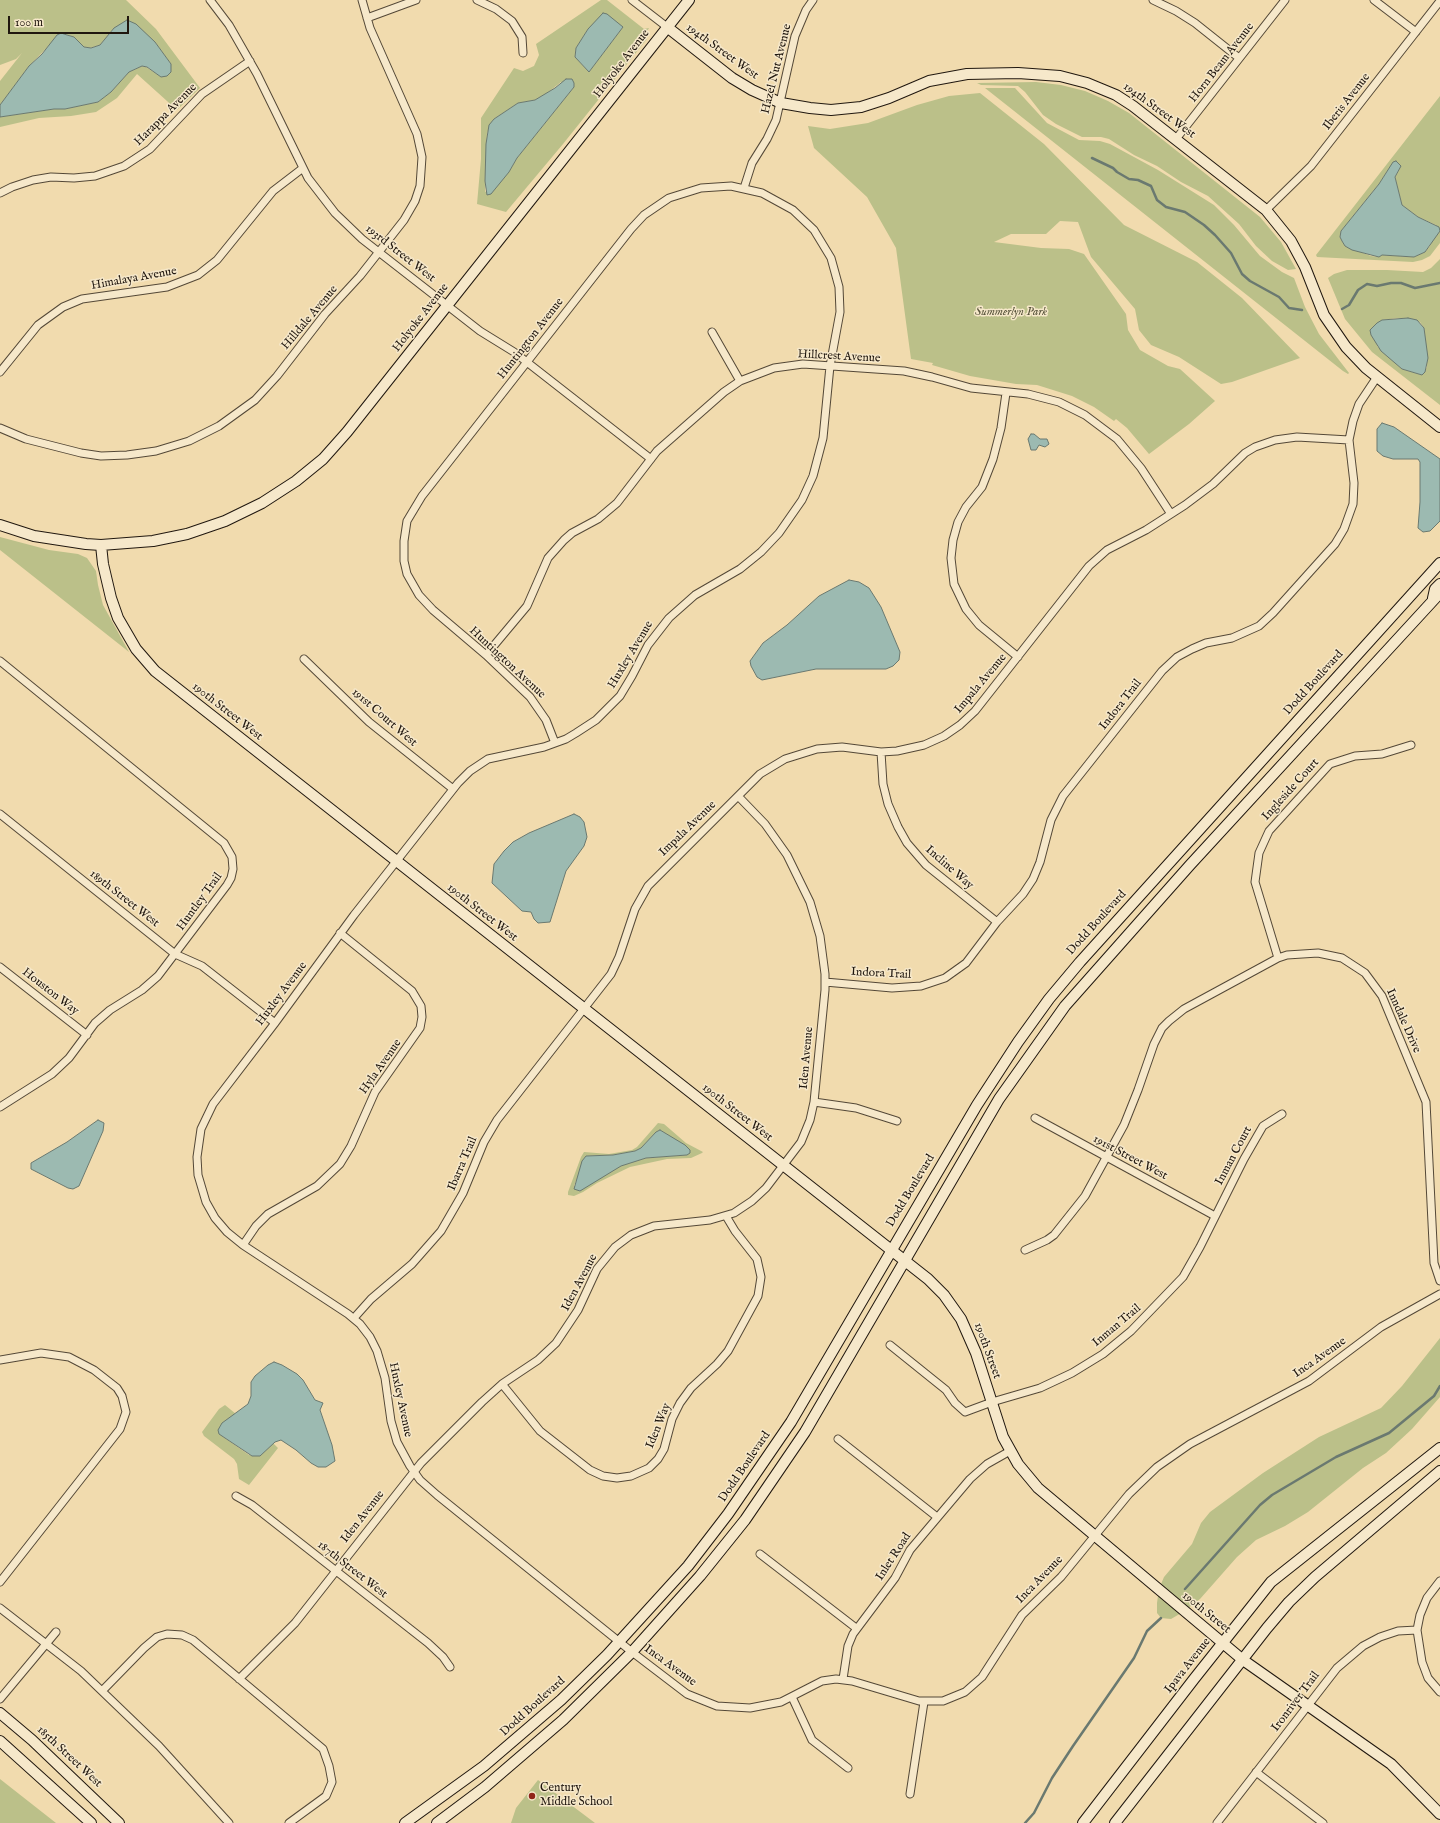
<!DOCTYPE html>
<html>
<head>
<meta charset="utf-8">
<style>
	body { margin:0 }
	#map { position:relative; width:1440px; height:1823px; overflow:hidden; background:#f1dbae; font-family:"IM FELL English",serif }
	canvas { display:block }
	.scale { position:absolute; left:8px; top:16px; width:121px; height:18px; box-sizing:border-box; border:2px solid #20170f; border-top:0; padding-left:5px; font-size:12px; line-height:14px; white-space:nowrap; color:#20170f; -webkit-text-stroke:3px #f6e8ca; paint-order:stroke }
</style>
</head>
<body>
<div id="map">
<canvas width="1440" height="1823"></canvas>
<div class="scale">100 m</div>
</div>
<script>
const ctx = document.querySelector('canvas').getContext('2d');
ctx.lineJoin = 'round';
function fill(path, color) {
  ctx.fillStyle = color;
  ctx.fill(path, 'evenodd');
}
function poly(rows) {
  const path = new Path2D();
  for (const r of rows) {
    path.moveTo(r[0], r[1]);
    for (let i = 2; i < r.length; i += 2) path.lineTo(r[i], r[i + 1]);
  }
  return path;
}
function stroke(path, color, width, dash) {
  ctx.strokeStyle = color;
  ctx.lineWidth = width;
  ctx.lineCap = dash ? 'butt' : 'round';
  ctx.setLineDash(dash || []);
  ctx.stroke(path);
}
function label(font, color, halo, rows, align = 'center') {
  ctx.font = font + ' "IM FELL English",serif';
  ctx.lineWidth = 3;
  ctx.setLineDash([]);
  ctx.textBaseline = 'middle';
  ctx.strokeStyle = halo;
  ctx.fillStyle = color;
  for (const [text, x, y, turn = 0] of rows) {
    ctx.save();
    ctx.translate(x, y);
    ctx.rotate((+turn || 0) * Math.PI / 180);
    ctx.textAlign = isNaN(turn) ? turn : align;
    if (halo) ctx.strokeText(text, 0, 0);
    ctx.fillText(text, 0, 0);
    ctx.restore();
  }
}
fill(poly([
	[0,0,126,0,156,29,200,88,177,110,137,74,117,98,96,112,71,116,39,118,0,127,0,117,54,109,65,109,98,102,111,92,129,72,136,69,142,66,146,67,161,77,171,64,155,42,114,28,100,45,90,48,84,47,74,37,61,33,29,66,0,105,0,81,22,53,16,59,0,65],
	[601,0,607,0,644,29,649,28,644,36,647,39,563,144,506,212,477,204,481,159,481,118,514,68,523,71,534,66,539,55,536,44],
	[623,27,589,72,575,57,576,48,588,29],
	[561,82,574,87,517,158,509,172,485,192,487,133,494,119,518,103,535,100,546,94],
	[1036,82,1061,85,1085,91,1108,101,1129,113,1260,217,1281,242,1296,269,1288,270,1272,261,1256,246,1239,224,1208,196,1181,182,1157,166,1134,155,1109,139,1101,137,1082,137,1056,124,1043,115,1025,92,1018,86,981,85,977,83],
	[985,88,1015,88,1047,123,1079,140,1100,141,1110,144,1158,170,1214,205,1234,225,1260,256,1282,272,1294,278,1305,307,1319,334,1349,373,1348,374,1343,371],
	[980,93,1044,144,1124,225,1197,262,1242,298,1300,358,1232,382,1221,384,1179,357,1151,345,1139,330,1135,309,1091,257,1078,222,1060,221,1046,234,1011,234,994,242,1041,248,1069,249,1084,254,1126,314,1128,330,1140,350,1168,366,1180,369,1215,401,1189,424,1149,454,1127,428,1116,419,1114,421,1094,407,1072,396,1037,385,1016,384,970,376,932,365,933,363,911,359,896,248,867,197,814,148,808,126,830,129,868,123,917,105,949,96],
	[1440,96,1440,243,1430,256,1422,260,1413,262,1317,257,1316,255],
	[1390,167,1399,170,1395,177,1402,205,1418,217,1436,225,1430,246,1425,252,1414,257,1382,255,1378,257,1371,256,1345,246,1340,237,1341,231,1379,184],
	[1440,259,1440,405,1372,352,1345,319,1328,278,1334,274,1347,270,1387,270,1423,272,1431,268],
	[1398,318,1420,322,1424,328,1427,367,1422,375,1402,369,1377,346,1382,320],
	[0,537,49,550,78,554,87,558,96,571,98,585,103,605,129,652,0,550],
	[658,1123,664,1124,686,1143,703,1152,702,1153,691,1158,667,1159,630,1167,597,1183,583,1192,574,1196,568,1195,568,1192,581,1157,584,1152,609,1154,632,1150,637,1147],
	[660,1130,688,1148,687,1155,646,1158,617,1167,588,1184,574,1186,586,1156,613,1155,635,1151,641,1148,656,1132],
	[1440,1338,1440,1397,1412,1429,1386,1453,1363,1468,1308,1512,1285,1526,1256,1540,1237,1557,1200,1599,1183,1612,1171,1619,1161,1618,1157,1613,1157,1603,1159,1589,1164,1577,1192,1544,1201,1523,1210,1512,1263,1473,1319,1437,1381,1408,1402,1386],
	[225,1405,236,1414,220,1426,222,1436,249,1455,260,1456,273,1443,278,1448,249,1485,239,1479,237,1464,234,1459,204,1436,202,1432,219,1409],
	[0,1779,56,1823,0,1823],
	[538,1780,595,1823,511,1823,516,1808]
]), '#bbc089');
const water = poly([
	[603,13,607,14,623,27,589,72,575,57,576,48,588,29,603,13],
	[127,20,136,24,155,42,171,64,171,72,167,76,161,77,147,67,142,66,129,72,111,92,98,102,65,109,54,109,0,117,0,105,29,66,42,54,57,35,61,33,67,35,74,37,84,47,91,48,100,45,114,28,127,20],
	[566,79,572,79,574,83,574,87,517,158,509,172,491,194,487,195,485,181,486,144,489,125,494,119,518,103,535,100,555,88,566,79],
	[1396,161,1401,166,1395,177,1402,205,1418,217,1439,227,1440,231,1425,252,1414,257,1382,255,1379,257,1352,250,1345,246,1342,241,1340,237,1341,231,1379,184,1393,162,1396,161],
	[1408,318,1417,320,1424,328,1428,358,1425,372,1422,375,1402,369,1381,351,1371,335,1370,330,1377,323,1382,320,1408,318],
	[1382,423,1394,427,1440,459,1440,521,1430,531,1423,532,1418,528,1420,502,1420,462,1418,459,1393,459,1383,456,1377,451,1377,429,1382,423],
	[1031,434,1034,434,1040,439,1047,439,1049,444,1045,447,1039,445,1036,450,1031,450,1028,439,1031,434],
	[849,580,859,582,869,588,881,607,900,652,899,660,893,666,886,669,816,669,762,680,757,677,751,666,750,661,763,643,787,625,819,596,849,580],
	[574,814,580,817,584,822,587,837,584,846,566,871,550,922,538,923,534,919,531,912,522,911,492,883,494,864,504,851,513,842,529,833,574,814],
	[98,1120,104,1123,103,1131,79,1186,73,1189,68,1188,31,1169,31,1163,67,1142,98,1120],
	[660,1130,685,1145,690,1150,690,1153,687,1155,646,1158,621,1166,580,1191,574,1189,582,1161,586,1156,613,1155,635,1151,641,1148,656,1132,660,1130],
	[274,1362,282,1365,297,1374,303,1380,315,1400,323,1403,320,1410,332,1445,335,1461,326,1467,318,1467,311,1463,296,1450,281,1440,275,1442,260,1456,252,1456,219,1434,218,1430,222,1423,248,1404,251,1396,251,1382,255,1376,268,1365,274,1362]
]);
fill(water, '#9cbab1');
stroke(water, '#6a7970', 1);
stroke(poly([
	[1092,158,1113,168,1117,172,1129,179,1138,180,1151,186,1157,200,1166,207,1185,212,1204,225,1215,235,1231,253,1242,274,1250,281,1279,297,1289,308,1302,310],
	[1342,309,1349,305,1358,290,1367,284,1377,286,1391,283,1401,283,1415,288,1440,283],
	[1185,1589,1260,1505,1272,1495,1336,1457,1389,1433,1434,1396,1440,1386],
	[1025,1823,1034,1813,1052,1778,1073,1746,1134,1658,1147,1631,1161,1618]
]), '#6a7970', 2.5);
const street = poly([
	[210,0,229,25,257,74,308,178,335,213,362,239,480,331,514,352,651,459],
	[477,0,496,9,512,21,522,37,523,53],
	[632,0,667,27],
	[1153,0,1176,11,1195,23,1239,58],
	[1374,0,1416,32],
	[367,18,416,0],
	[1176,139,1285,0],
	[744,188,752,163,767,139,776,120,795,36,806,10,813,0],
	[0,193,12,187,33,180,51,177,74,178,95,176,124,166,150,149,202,94,250,61],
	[1266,210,1311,166,1440,1],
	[712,332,740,381],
	[0,372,38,325,63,307,82,299,167,287,198,275,217,260,273,191,303,168],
	[1006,393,1001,428,993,459,982,487,966,507,958,522,953,540,951,558,954,584,966,609,979,625,1018,657],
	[0,428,26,439,81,453,101,456,127,455,156,451,189,441,219,426,255,400,277,376,325,314,360,276,404,220,415,201,420,186,422,157,417,134,370,28,362,0],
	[486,655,527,606,548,558,564,540,572,533,598,519,617,503,657,451,724,392,740,381,774,368,803,364,904,371,932,377,971,388,1028,394,1059,402,1085,415,1117,439,1141,468,1171,514],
	[304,659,369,722,453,789],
	[0,661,224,843,232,857,233,869,231,878,227,885,158,976,142,990,110,1010,95,1023,69,1058,52,1074,0,1107],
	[555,743,546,720,530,697,486,655,433,610,419,595,407,574,404,561,404,541,407,521,422,496,631,229,644,215,669,198,701,188,731,186,762,193,793,210,814,230,831,258,839,287,840,312,830,366,823,438,813,476,802,500,779,533,761,552,740,569,695,595,669,618,648,645,632,676,620,696,596,720,576,733,566,739,544,747,488,759,470,771,458,783,354,915,275,1023,213,1104,201,1129,197,1157,198,1175,206,1202,215,1218,227,1232,243,1245,348,1314,360,1324,370,1337,377,1351,385,1378,391,1421,397,1442,410,1466,420,1480,437,1495,632,1652,687,1694,717,1706,750,1708,781,1702,822,1681,836,1679,852,1681,919,1701,943,1701,965,1692,982,1677,1022,1615,1061,1577,1129,1494,1157,1467,1190,1444,1309,1381,1381,1327,1440,1294],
	[881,752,883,784,888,804,898,827,907,843,926,865,997,922],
	[0,814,175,954,202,966,275,1023],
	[1278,958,1255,882,1259,853,1269,831,1330,764,1355,756,1382,754,1411,745],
	[0,967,87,1035],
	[825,982,892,988,921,986,945,978,966,963,997,922,1023,894,1033,879,1040,862,1051,820,1063,796,1162,671,1177,657,1192,649,1206,643,1232,638,1259,626,1273,613,1335,544,1344,529,1353,504,1354,483,1349,440,1353,421,1359,404,1377,377],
	[814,1102,856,1108,897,1121],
	[1035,1118,1215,1216],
	[243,1245,256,1226,268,1214,317,1186,340,1164,351,1146,375,1092,420,1028,422,1017,421,1006,412,991,340,933],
	[1025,1250,1047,1240,1054,1235,1085,1196,1124,1125,1138,1090,1154,1044,1162,1028,1169,1021,1184,1009,1278,958,1287,955,1318,953,1342,958,1365,973,1382,996,1426,1102,1434,1263,1440,1281],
	[354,1318,371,1299,412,1264,441,1231,463,1193,484,1142,497,1120,611,974,619,957,635,909,648,886,760,774,785,759,817,749,842,747,881,752,897,751,924,745,944,736,960,725,975,711,1089,566,1107,550,1146,530,1185,505,1213,484,1245,453,1255,447,1275,440,1297,437,1349,440],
	[890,1345,946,1390,955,1403,965,1412,992,1402,1040,1388,1072,1373,1103,1354,1131,1331,1183,1277,1200,1247,1244,1159,1263,1126,1282,1114],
	[0,1360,41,1353,69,1357,94,1370,117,1388,122,1396,126,1412,120,1429,0,1582],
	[502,1384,540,1431,590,1470,603,1476,617,1478,631,1476,649,1468,658,1459,664,1449,672,1419,680,1403,691,1388,717,1364,728,1351,758,1296,761,1277,757,1259,735,1231,726,1216],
	[838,1439,937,1517],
	[236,1496,252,1505,428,1643,443,1657,450,1667],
	[760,1554,856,1628],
	[1440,1581,1427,1598,1420,1615,1417,1630,1422,1662,1428,1678,1440,1692],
	[0,1608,81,1671,159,1746,229,1823],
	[239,1679,295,1623,421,1463,482,1402,502,1384,538,1360,556,1343,578,1310,597,1269,615,1247,631,1235,654,1226,710,1220,734,1213,752,1201,766,1188,801,1142,810,1120,814,1102,825,990,825,974,820,936,810,902,787,855,765,824,738,796],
	[843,1679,848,1646,853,1634,895,1578,910,1550,970,1479,987,1464,1010,1451],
	[102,1691,144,1648,157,1637,167,1634,182,1635,193,1640,323,1749,329,1766,332,1782,326,1796,289,1823],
	[792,1697,812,1740,848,1768],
	[0,1699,56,1632],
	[1256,1772,1323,1823],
	[910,1794,924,1702],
	[1217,1823,1337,1668,1363,1646,1380,1637,1398,1631,1417,1630]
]);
const secondary = poly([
	[667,27,732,78,752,90,781,103,810,108,831,110,861,107,889,98,929,81,967,74,1018,73,1060,76,1087,83,1116,95,1133,106,1266,210,1291,241,1305,267,1324,315,1346,347,1366,368,1440,427],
	[0,525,34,536,86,544,101,545,153,541,187,534,225,521,262,503,296,481,323,459,347,432,689,0],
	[101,545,103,564,111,598,118,618,136,649,155,671,928,1279,944,1295,961,1319,976,1353,1003,1437,1018,1464,1038,1488,1243,1660,1391,1764,1440,1814],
	[1433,598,1435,589,1440,584],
	[0,1713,32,1740,119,1823],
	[0,1741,91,1823],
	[405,1823,484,1766,561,1700,607,1655,688,1566,728,1514,791,1422,977,1105,1018,1042,1049,999,1080,962,1440,563],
	[437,1823,485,1787,563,1720,632,1652,700,1576,745,1520,805,1432,999,1099,1065,1006,1190,865,1440,593],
	[1083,1823,1194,1679,1271,1582,1440,1448],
	[1115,1823,1267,1628,1289,1602,1315,1577,1440,1471]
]);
stroke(street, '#544837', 9);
stroke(secondary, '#20170f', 12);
stroke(street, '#f6e8ca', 7);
stroke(secondary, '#f6e8ca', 10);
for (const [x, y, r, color] of [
	[532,1796,4,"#8f2418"]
]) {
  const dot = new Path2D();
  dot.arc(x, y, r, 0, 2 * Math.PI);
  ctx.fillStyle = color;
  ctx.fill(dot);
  stroke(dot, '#f6e8ca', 1.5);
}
label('12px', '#20170f', '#f6e8ca', [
	["194th Street West",722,52,36],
	["Horn Beam Avenue",1222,63,-52],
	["Holyoke Avenue",622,64,-52],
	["Hazel Nut Avenue",777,69,-76],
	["Iberis Avenue",1347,102,-52],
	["194th Street West",1159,111,36],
	["Harappa Avenue",166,115,-45],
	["193rd Street West",400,254,38],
	["Himalaya Avenue",134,279,-10],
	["Hilldale Avenue",310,318,-50],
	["Holyoke Avenue",421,318,-52],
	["Huntington Avenue",531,339,-52],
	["Hillcrest Avenue",839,357,3],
	["Huxley Avenue",631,655,-59],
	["Huntington Avenue",507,663,43],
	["Dodd Boulevard",1314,683,-48],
	["Impala Avenue",981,684,-50],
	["Indora Trail",1121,705,-52],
	["190th Street West",227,712,38],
	["191st Court West",384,718,41],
	["Ingleside Court",1291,790,-48],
	["Impala Avenue",688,829,-44],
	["Incline Way",949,868,41],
	["189th Street West",124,899,38],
	["Huntley Trail",200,902,-54],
	["190th Street West",482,913,38],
	["Dodd Boulevard",1097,923,-48],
	["Indora Trail",881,974,3],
	["Houston Way",50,992,38],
	["Huxley Avenue",282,994,-53],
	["Inndale Drive",1403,1021,66],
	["Iden Avenue",807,1058,-85],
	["Hyla Avenue",381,1067,-55],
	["190th Street West",737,1113,38],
	["Inman Court",1234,1156,-62],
	["191st Street West",1130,1158,28],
	["Ibarra Trail",463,1164,-67],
	["Dodd Boulevard",911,1191,-59],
	["Iden Avenue",580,1283,-62],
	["Inman Trail",1117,1326,-40],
	["190th Street",987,1351,70],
	["Inca Avenue",1320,1358,-35],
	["Huxley Avenue",400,1400,78],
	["Iden Way",659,1426,-68],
	["Dodd Boulevard",745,1467,-56],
	["Iden Avenue",363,1517,-52],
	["Inlet Road",894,1557,-57],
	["187th Street West",352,1570,38],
	["Inca Avenue",1040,1580,-46],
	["190th Street",1206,1613,39],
	["Inca Avenue",670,1666,36],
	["Ipava Avenue",1188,1666,-52],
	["Ironriver Trail",1296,1702,-53],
	["Dodd Boulevard",533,1707,-42],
	["185th Street West",69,1757,43]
]);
label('italic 12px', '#56523a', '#f6e8ca', [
	["Summerlyn Park",1011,313]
]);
label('12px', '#20170f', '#f6e8ca', [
	["Century",540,1789],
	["Middle School",540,1803]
], 'left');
</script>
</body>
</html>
